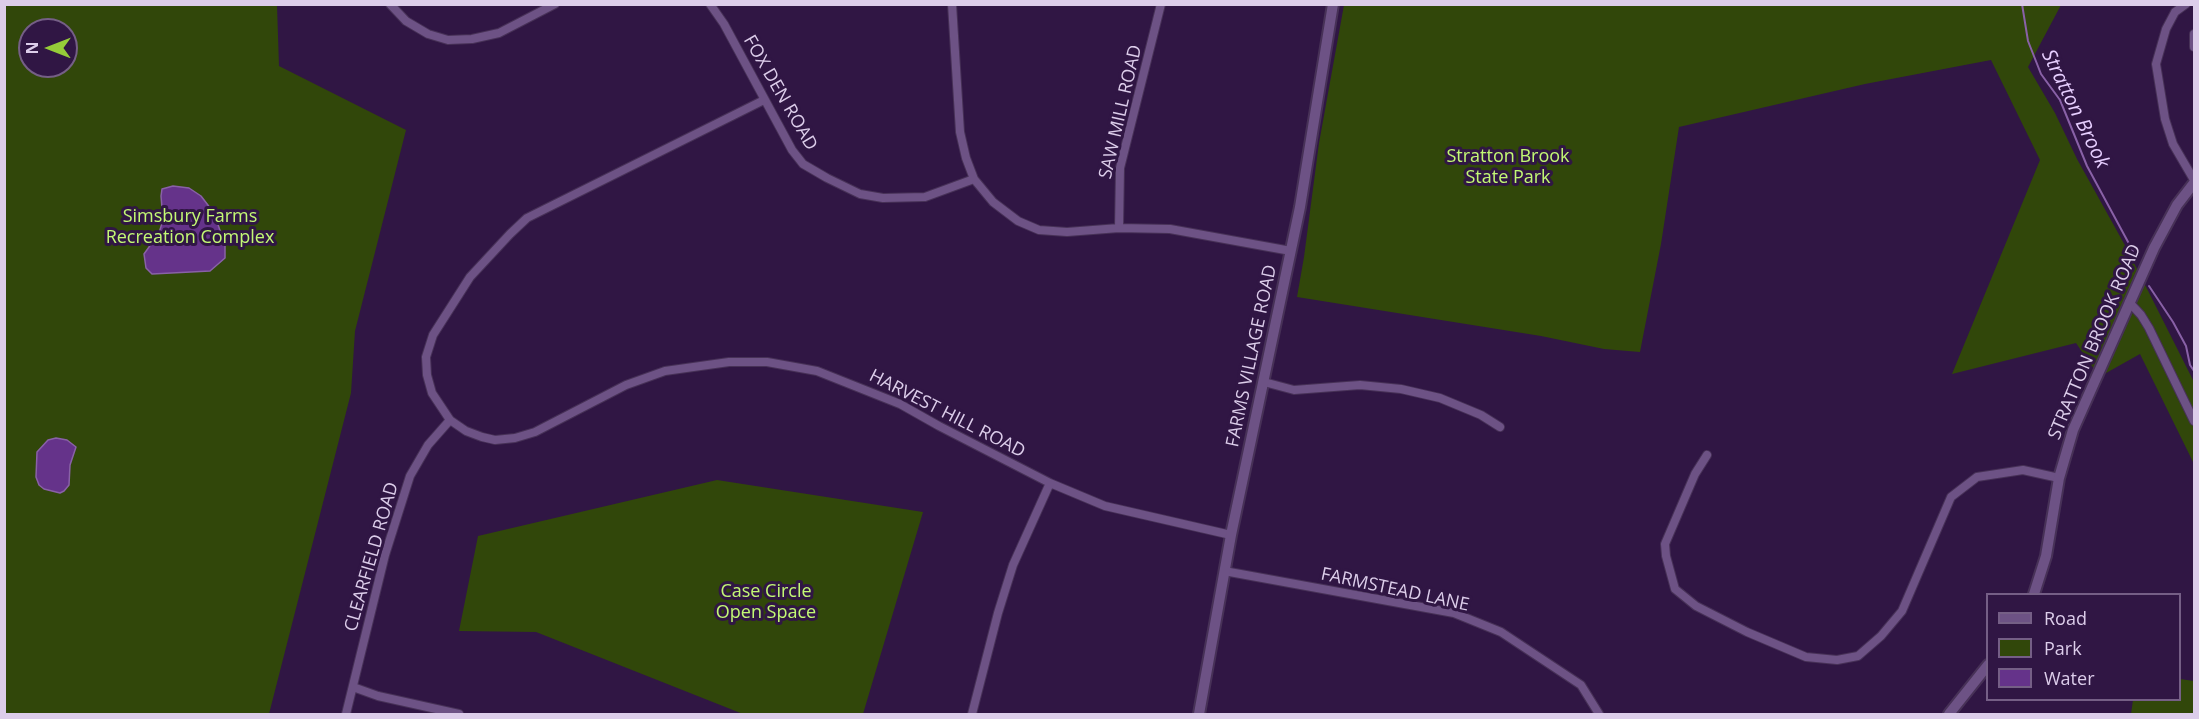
<!DOCTYPE html>
<html>
<head>
<meta charset="utf-8">
<style>
	body { margin:0 }
	#map { position:relative; width:2199px; height:719px; overflow:hidden; background:#301644; font-family:"Open Sans",sans-serif }
	canvas { display:block }
	.frame { position:absolute; inset:0; border:6px solid #dccdea; pointer-events:none }
	.legend { position:absolute; left:1986px; top:593px; width:195px; height:108px; box-sizing:border-box; background:#301644; border:2px solid #755f86; margin:0; padding:8px 10px; list-style:none; font-size:18px; color:#dccdea }
	.legend li { display:flex; align-items:center; gap:12px; height:30px }
	.legend b { width:30px; border:2px solid #755f86 }
	.north { position:absolute; left:18px; top:18px; width:60px; height:60px; box-sizing:border-box; background:#301644; border:2px solid #755f86; border-radius:50%; rotate:270deg; font-size:16px; font-weight:700; line-height:24px; text-align:center; color:#dccdea }
	.north::after { content:''; display:block; margin:auto; width:21px; height:27px; background:#96cc39; clip-path:polygon(50% 0,100% 100%,50% 72%,0 100%) }
</style>
</head>
<body>
<div id="map">
<canvas width="2199" height="719"></canvas>
<div class="frame"></div>
<ul class="legend">
<li><b style="height:8px;background:#6d5285"></b>Road</li>
<li><b style="height:16px;background:#31470a"></b>Park</li>
<li><b style="height:16px;background:#65338a"></b>Water</li>
</ul>
<div class="north">N</div>
</div>
<script>
const ctx = document.querySelector('canvas').getContext('2d');
ctx.lineJoin = 'round';
function fill(path, color) {
  ctx.fillStyle = color;
  ctx.fill(path, 'evenodd');
}
function poly(rows) {
  const path = new Path2D();
  for (const r of rows) {
    path.moveTo(r[0], r[1]);
    for (let i = 2; i < r.length; i += 2) path.lineTo(r[i], r[i + 1]);
  }
  return path;
}
function stroke(path, color, width, dash) {
  ctx.strokeStyle = color;
  ctx.lineWidth = width;
  ctx.lineCap = dash ? 'butt' : 'round';
  ctx.setLineDash(dash || []);
  ctx.stroke(path);
}
function label(font, color, halo, rows, align = 'center') {
  ctx.font = font + ' "Open Sans",sans-serif';
  ctx.lineWidth = 6;
  ctx.setLineDash([]);
  ctx.textBaseline = 'middle';
  ctx.strokeStyle = halo;
  ctx.fillStyle = color;
  for (const [text, x, y, turn = 0] of rows) {
    ctx.save();
    ctx.translate(x, y);
    ctx.rotate((+turn || 0) * Math.PI / 180);
    ctx.textAlign = isNaN(turn) ? turn : align;
    if (halo) ctx.strokeText(text, 0, 0);
    ctx.fillText(text, 0, 0);
    ctx.restore();
  }
}
fill(poly([
	[4,5,277,5,279,66,406,130,355,331,351,393,269,714,5,714],
	[30,30,66,30,66,66,30,66],
	[1344,5,2061,5,2028,67,2055,113,2077,159,2127,249,2194,382,2194,464,2140,354,2099,377,2076,343,1952,374,2040,160,1991,60,1865,84,1679,127,1661,244,1640,352,1604,349,1541,336,1297,297,1304,257,1319,143],
	[717,480,923,512,863,714,743,714,536,632,459,631,478,536],
	[2180,679,2194,681,2194,714,2131,714,2133,700,2180,700]
]), '#31470a');
const water = poly([
	[173,186,189,188,201,196,214,213,225,245,225,258,210,271,152,274,146,268,144,254,159,233,163,220,161,196,162,189,173,186],
	[56,438,67,440,76,447,70,465,69,485,64,491,60,493,44,489,39,485,36,477,37,452,48,440,56,438]
]);
fill(water, '#65338a');
stroke(water, '#8961a7', 1.5);
stroke(poly([
	[2022,4,2028,41,2041,74,2060,100,2087,166,2134,253],
	[2149,286,2173,322,2186,346,2190,365,2194,371]
]), '#8961a7', 2);
const street = poly([
	[390,4,406,21,428,34,448,40,472,39,499,33,555,4],
	[710,4,724,24,792,150,803,164,827,178,860,194,883,198,925,197,974,179],
	[952,4,960,132,966,158,974,179,993,202,1018,221,1039,230,1067,232,1119,228,1170,229,1291,251],
	[2186,4,2175,12,2166,29,2156,64,2165,119,2173,144,2194,180],
	[2194,34,2194,47],
	[764,100,527,218,510,234,470,277,433,335,426,357,427,375,432,393,450,420,466,431,482,437,495,440,515,438,535,432,626,385,665,371,729,362,767,362,817,371,900,404,939,426,1050,483,1105,506,1231,535],
	[1119,228,1120,168,1161,4],
	[2129,302,2141,315,2149,328,2194,421],
	[1264,382,1294,390,1360,385,1401,389,1440,398,1481,415,1500,427],
	[1707,455,1695,474,1665,544,1666,556,1675,589,1696,606,1747,632,1806,657,1837,660,1858,656,1881,636,1902,611,1951,497,1977,477,2023,470,2059,478],
	[1224,571,1454,613,1501,632,1581,685,1599,714],
	[353,687,378,696,459,714],
	[346,714,385,555,410,476,428,445,450,420],
	[972,714,998,613,1013,565,1050,483]
]);
const secondary = poly([
	[2034,594,2046,556,2059,478,2073,430,2154,248,2177,205,2194,183],
	[1199,714,1231,535,1300,207,1333,4],
	[1949,714,1988,665]
]);
stroke(street, '#473157', 10);
stroke(secondary, '#473157', 14);
stroke(street, '#6d5285', 8);
stroke(secondary, '#6d5285', 10);
label('18px', '#dccdea', '#301644', [
	["FOX DEN ROAD",780,93,60],
	["SAW MILL ROAD",1121,112,-77],
	["STRATTON BROOK ROAD",2095,342,-67],
	["FARMS VILLAGE ROAD",1252,356,-78],
	["HARVEST HILL ROAD",947,414,27],
	["CLEARFIELD ROAD",372,557,-74],
	["FARMSTEAD LANE",1395,590,12]
]);
label('18px', '#c3f974', '#301644', [
	["Stratton Brook",1508,157],
	["State Park",1508,178],
	["Simsbury Farms",190,217],
	["Recreation Complex",190,238],
	["Case Circle",766,592],
	["Open Space",766,613]
]);
label('italic 20px', '#e7cfff', '#301644', [
	["Stratton Brook",2075,109,64]
]);
</script>
</body>
</html>
